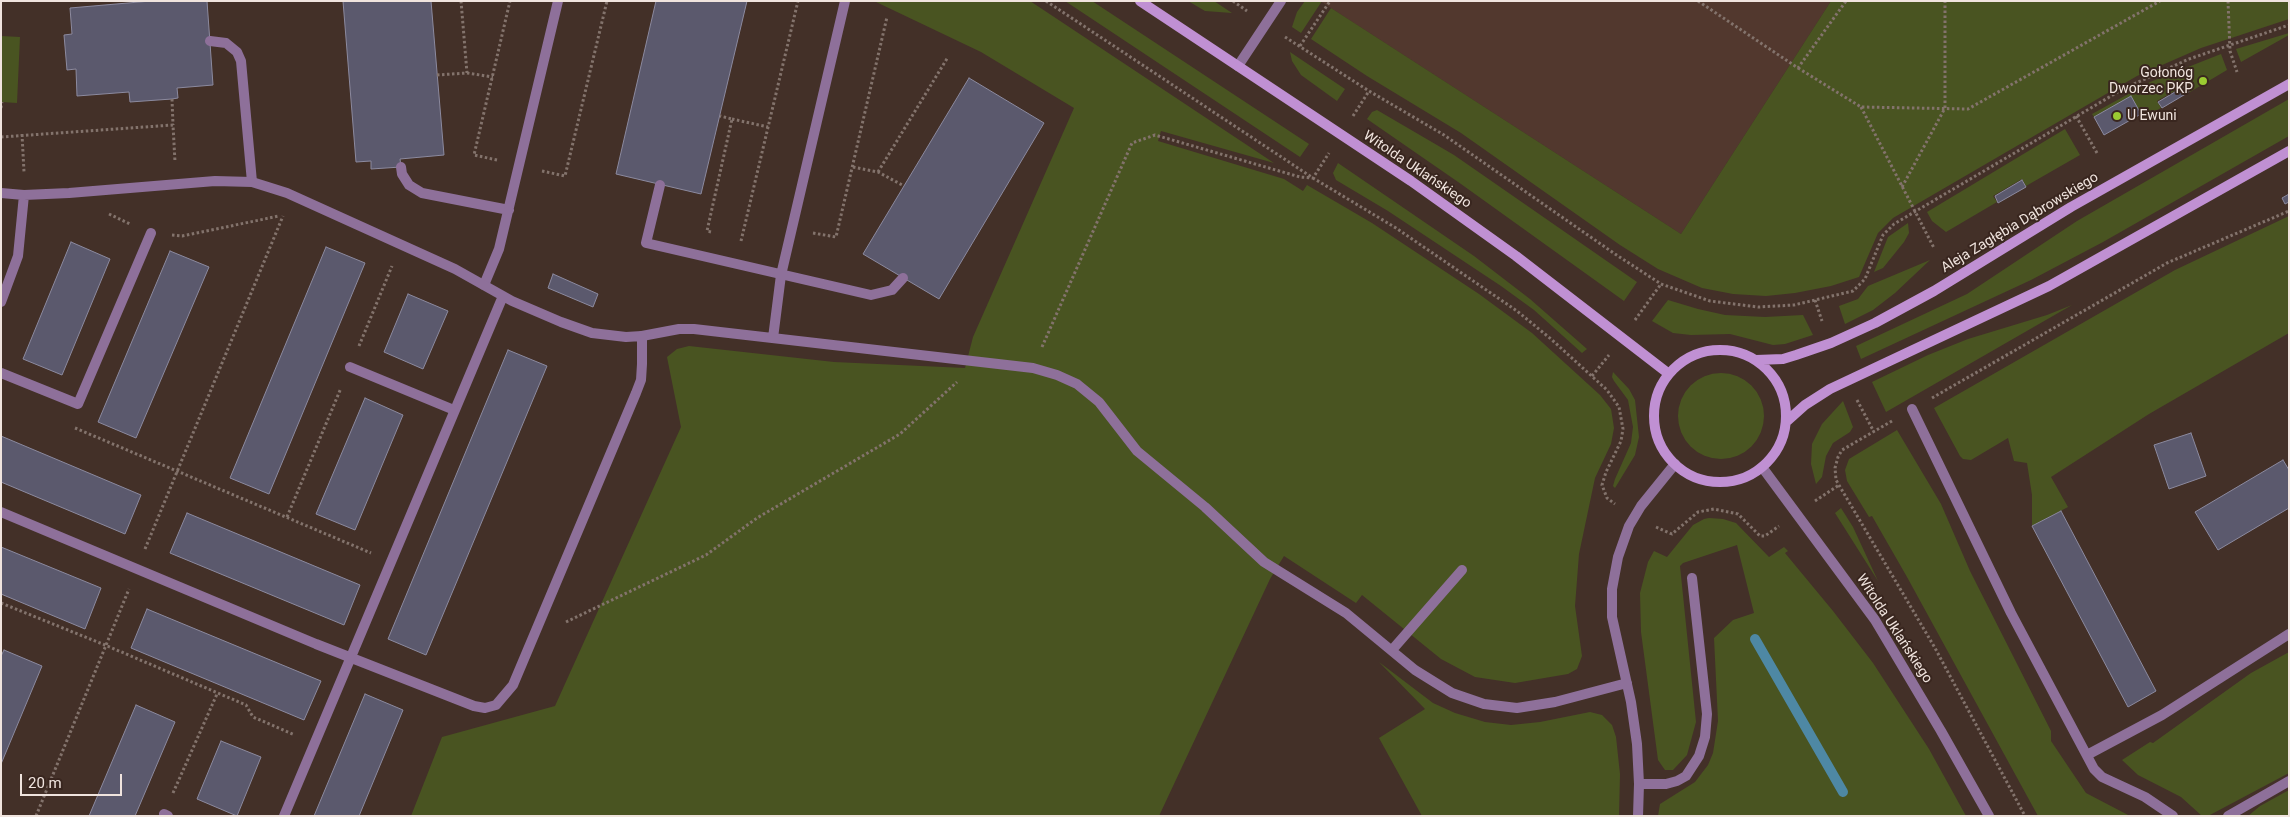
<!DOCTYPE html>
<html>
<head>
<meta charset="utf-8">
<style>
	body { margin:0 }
	#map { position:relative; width:2290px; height:817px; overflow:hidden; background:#433028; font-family:Roboto,sans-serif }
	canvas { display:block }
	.frame { position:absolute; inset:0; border:2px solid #f0e4de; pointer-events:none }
	.scale { position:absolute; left:20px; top:774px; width:102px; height:22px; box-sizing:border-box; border:2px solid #f0e4de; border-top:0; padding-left:6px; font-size:15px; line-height:18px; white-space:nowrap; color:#f0e4de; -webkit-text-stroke:4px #39261f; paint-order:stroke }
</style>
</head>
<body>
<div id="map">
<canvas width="2290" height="817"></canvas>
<div class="frame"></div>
<div class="scale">20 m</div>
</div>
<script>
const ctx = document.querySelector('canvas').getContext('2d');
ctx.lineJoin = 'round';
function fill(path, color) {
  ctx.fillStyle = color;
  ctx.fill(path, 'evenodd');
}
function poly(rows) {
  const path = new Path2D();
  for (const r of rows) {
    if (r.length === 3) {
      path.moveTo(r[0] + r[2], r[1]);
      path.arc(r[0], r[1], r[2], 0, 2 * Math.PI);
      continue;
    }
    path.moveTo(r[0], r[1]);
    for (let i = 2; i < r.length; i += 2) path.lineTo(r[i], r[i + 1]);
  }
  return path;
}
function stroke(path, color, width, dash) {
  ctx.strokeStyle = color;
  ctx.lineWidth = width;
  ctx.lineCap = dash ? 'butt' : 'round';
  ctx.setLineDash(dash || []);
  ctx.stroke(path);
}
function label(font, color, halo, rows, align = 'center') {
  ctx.font = font + ' Roboto,sans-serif';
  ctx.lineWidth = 4;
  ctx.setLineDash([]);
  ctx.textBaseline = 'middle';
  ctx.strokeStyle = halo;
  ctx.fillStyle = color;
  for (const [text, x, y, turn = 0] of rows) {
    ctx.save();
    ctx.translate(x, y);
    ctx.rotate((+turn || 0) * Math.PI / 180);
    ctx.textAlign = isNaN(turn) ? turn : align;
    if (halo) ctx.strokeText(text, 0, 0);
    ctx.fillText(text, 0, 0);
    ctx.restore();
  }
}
fill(poly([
	[1320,1,1831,1,1681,234]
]), '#52382e');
fill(poly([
	[874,1,1030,1,1274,163,1161,131,1158,141,1284,179,1303,191,1307,185,1372,223,1479,294,1532,333,1600,395,1611,409,1614,428,1611,444,1595,478,1579,554,1575,606,1582,656,1577,669,1568,674,1515,683,1475,677,1441,659,1362,595,1356,603,1284,556,1270,579,1159,816,411,816,442,737,555,706,681,427,667,357,677,349,689,346,834,362,965,368,973,337,1074,108,981,52],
	[1065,1,1092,1,1309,144,1300,157],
	[1188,1,1214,1,1232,13,1205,11],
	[1305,1,1322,1,1301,33,1292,27,1297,12],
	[1831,1,2289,1,2289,19,2201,48,2137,76,1893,218,1878,233,1859,277,1831,286,1795,293,1766,296,1733,294,1702,288,1658,269,1620,245,1461,133,1367,76,1311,39,1331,8,1681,234],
	[2289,33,2289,35,2241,62,2236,49],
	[1,36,20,37,17,103,1,102],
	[1290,52,1345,89,1337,101,1301,75,1292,61],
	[2221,54,2227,70,2190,92,2185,85,2157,101,2161,108,2143,118,2131,97,2094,117,2092,114,2150,82],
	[2289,99,2289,136,2103,242,2031,280,1861,359,1856,346,1967,294,2077,221],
	[1377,110,1454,155,1637,282,1624,301,1461,184,1367,119,1372,112],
	[2065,129,2080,155,2026,186,2022,179,1993,196,1997,202,1946,232,1932,221,1927,212],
	[1338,163,1474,256,1530,299,1587,349,1582,353,1534,310,1501,286,1388,211,1336,180,1333,173],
	[2289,216,2289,333,2149,414,2051,477,2068,507,2032,526,2032,495,2027,463,2014,461,2008,438,1971,460,1963,459,1960,456,1934,408,2175,270],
	[1908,223,1909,233,1904,242,1883,268,1874,272,1888,237],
	[1930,260,1895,293,1873,310,1845,324,1839,306,1858,299,1868,286],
	[1668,300,1698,309,1725,315,1765,317,1803,315,1813,335,1785,344,1773,345,1730,334,1691,335,1673,333,1652,321],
	[2072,305,1886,412,1872,382,1928,355,1968,339,2047,315],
	[1613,372,1629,389,1635,400,1639,437,1635,455,1615,488,1613,486,1615,479,1631,443,1633,427,1628,400,1614,381,1612,377],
	[1721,416,43],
	[1843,401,1853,427,1850,432,1833,443,1826,456,1822,477,1816,484,1811,464,1812,444,1822,424],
	[1897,430,1941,504,1970,571,2051,731,2051,741,2086,793,2130,816,2038,816,1907,577,1872,516,1869,517,1847,481,1845,470,1849,459],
	[1841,508,1853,527,1878,581,1835,513],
	[1709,518,1723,519,1736,523,1769,557,1784,547,1788,551,1785,553,1833,611,1873,663,1929,749,1966,816,1658,816,1660,804,1695,782,1708,765,1713,753,1718,721,1714,638,1733,620,1754,613,1737,545,1683,563,1680,566,1696,722,1687,755,1673,770,1665,770,1658,760,1641,632,1640,593,1648,562,1654,551,1667,557,1693,525,1704,519],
	[2289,652,2289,773,2208,816,2202,816,2181,797,2138,775,2122,760,2150,742,2153,743,2251,673],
	[1379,662,1433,703,1455,713,1485,722,1511,725,1540,722,1590,712,1602,715,1612,725,1616,737,1620,774,1619,816,1422,816,1379,738,1425,709],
	[2289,790,2289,816,2248,816,2260,806]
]), '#495421');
stroke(poly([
	[1755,639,1843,792]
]), '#4e88a4', 10);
const building = poly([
	[151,1,207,1,213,85,177,88,178,98,172,99,130,102,129,92,77,96,76,69,67,70,64,35,72,34,70,8,151,1],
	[343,1,431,1,444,155,400,159,401,167,371,169,371,161,356,162,343,1],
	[656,1,747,1,701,194,616,174,656,1],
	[969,78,1044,123,939,299,863,254,969,78],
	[2185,86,2189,92,2162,108,2158,102,2185,86],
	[2131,96,2141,114,2104,135,2094,117,2131,96],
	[2022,180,2026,187,1998,203,1995,196,2022,180],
	[2289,194,2289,202,2285,204,2282,198,2289,194],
	[71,242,110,259,62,375,23,359,71,242],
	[326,247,365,263,269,494,230,478,326,247],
	[170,251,209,267,136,438,98,422,170,251],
	[553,274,598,294,593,307,548,288,553,274],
	[408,294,448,311,423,369,384,352,408,294],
	[508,350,547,366,426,655,388,639,508,350],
	[365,398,403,415,355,530,316,514,365,398],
	[2191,433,2206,476,2169,489,2154,445,2191,433],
	[1,436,141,495,125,534,1,482,1,436],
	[2283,460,2289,470,2289,508,2218,550,2195,512,2283,460],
	[2061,511,2156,691,2128,707,2032,526,2061,511],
	[187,513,360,585,344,625,170,553,187,513],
	[1,547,101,588,85,629,1,594,1,547],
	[147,609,321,681,304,720,131,648,147,609],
	[4,650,42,666,1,764,1,656,4,650],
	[365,694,403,710,359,816,314,816,365,694],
	[136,705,175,722,135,816,89,816,136,705],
	[221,741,261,757,237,816,197,799,221,741]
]);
fill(building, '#5b596d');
stroke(building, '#8c8a9f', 1);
stroke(poly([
	[461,1,467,73],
	[1046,1,1313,178,1396,228,1517,311,1551,339,1607,390,1619,407,1623,429,1621,441,1606,472,1602,485,1607,498,1615,504],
	[1233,1,1247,11],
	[1698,1,1798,68,1846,1],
	[2228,1,2230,51,2237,72],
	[1285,37,1369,91,1444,135,1615,254,1661,284,1710,301,1758,307,1794,305,1853,291,1865,279,1883,235,1894,224,2123,89,2189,59,2289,25],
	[1300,46,1330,1],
	[1798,68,1861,107,1968,109,2160,1],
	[437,75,467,73,493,77],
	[172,99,173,125],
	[1861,107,1934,248],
	[1,108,2,102],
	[1353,116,1369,91],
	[2076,116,2097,153],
	[732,119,768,127],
	[22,134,24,172],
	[1,137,173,125,175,162],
	[497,160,474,155,510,1],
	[853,167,878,172,904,186],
	[542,171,565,176,607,1],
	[878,172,948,57],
	[1902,187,1945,108,1945,1],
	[109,214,130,224],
	[711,232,707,231,732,119,720,116],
	[813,233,836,237,887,17],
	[172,235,182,236,279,216],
	[741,241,798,1],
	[1815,300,1822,321],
	[1635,320,1661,284],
	[359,346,392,266],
	[1042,347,1132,143,1155,135,1300,177,1313,178,1329,153],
	[1592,376,1609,355],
	[1932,398,2167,263,2289,211],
	[1857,400,1874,432],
	[1892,421,1842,450,1838,457,1835,468,1836,480,1935,648,2025,816],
	[75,428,371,553],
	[1815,501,1839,485],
	[287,517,341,388],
	[1656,527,1672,534,1698,512,1714,509,1738,514,1760,536,1765,536,1779,526],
	[145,549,283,216],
	[1,603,105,645,246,705,253,717,295,735],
	[566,622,706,555,757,518,900,434,957,382],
	[173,793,217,694],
	[36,816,129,589]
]), '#83736c', 3, [2.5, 2.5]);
stroke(poly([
	[210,41,226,43,237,52,241,61,252,182],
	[1238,66,1281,1],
	[401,167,402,174,409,185,422,193,509,210],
	[660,185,646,243,871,295,892,290,903,278],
	[484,285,499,249,558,1],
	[642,336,679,329,694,329,1033,368,1057,375,1077,384,1099,402,1137,451,1205,507,1264,562,1346,613,1415,670,1452,693,1484,704,1517,708,1555,702,1627,683],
	[773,338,781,275,845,1],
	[350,367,454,410],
	[1912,409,2011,613,2094,769,2102,777,2145,797,2173,816],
	[1392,650,1462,570],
	[2087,755,2162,715,2289,634],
	[1639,784,1666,784,1677,781,1686,776,1699,756,1705,737,1707,714,1692,578],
	[164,814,168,816],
	[1638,816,1639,784,1637,744,1631,702,1612,617,1612,589,1618,557,1629,526,1641,506,1675,464],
	[2228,816,2289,781]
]), '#8e709a', 10);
stroke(poly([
	[1,193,24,195,69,193,215,181,252,182,268,187,287,193,455,269,512,301,561,322,592,333,626,337,642,336,642,364,641,380,636,393,513,685,496,705,485,708,474,706,316,644,1,512],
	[1,302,18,256,24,195],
	[1,373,78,404,151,233],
	[1762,467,1875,620,1941,731,1989,816],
	[284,816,503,296]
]), '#8e709a', 10);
stroke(poly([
	[1140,1,1411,181,1516,256,1669,374],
	[1720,416,66],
	[1756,360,1783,359,1796,355,1831,343,1875,323,1934,291,2071,207,2289,84],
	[1786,422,1805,405,1830,389,2049,286,2289,151]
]), '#c090d3', 10);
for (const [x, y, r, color] of [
	[2203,81,5,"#9bcb32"],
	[2117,116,5,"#9bcb32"]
]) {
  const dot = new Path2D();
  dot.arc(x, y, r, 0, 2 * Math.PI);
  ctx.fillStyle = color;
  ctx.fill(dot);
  stroke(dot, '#39261f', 2);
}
label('14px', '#f0e4de', '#39261f', [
	["Gołonóg",2193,73],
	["Dworzec PKP",2193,89],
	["U Ewuni",2127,116,"left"]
], 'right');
label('14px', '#f0e4de', '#39261f', [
	["Witolda Uklańskiego",1417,170,34],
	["Aleja Zagłębia Dąbrowskiego",2020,223,-31],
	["Witolda Uklańskiego",1894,629,57]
]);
</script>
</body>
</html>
